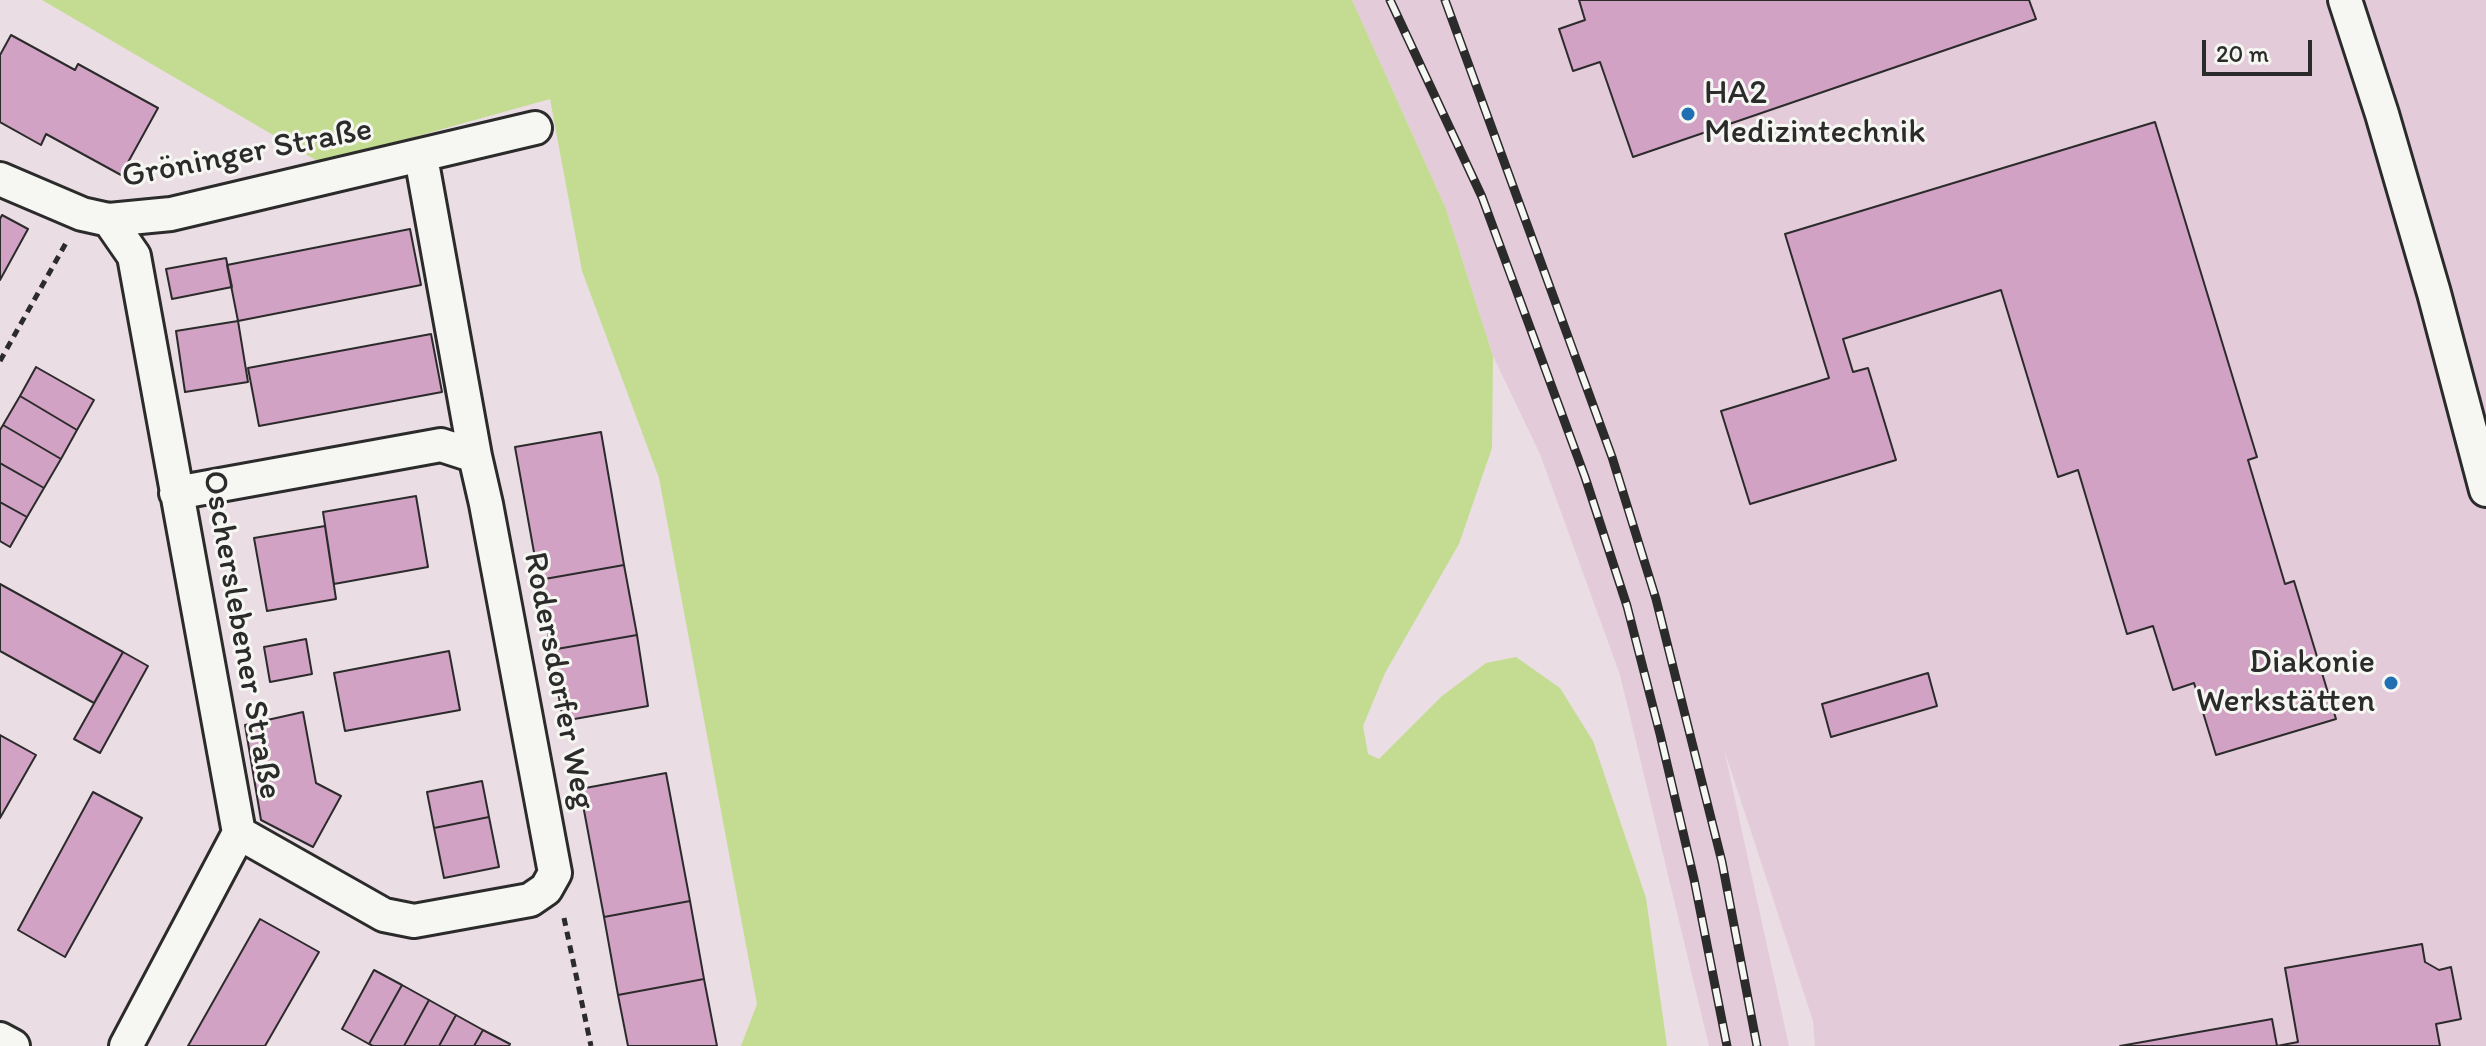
<!DOCTYPE html>
<html>
<head>
<meta charset="utf-8">
<style>
	body { margin:0 }
	#map { position:relative; width:2486px; height:1046px; overflow:hidden; background:#ebdde4; font-family:Itim,sans-serif }
	canvas { display:block }
	.scale { position:absolute; left:2202px; top:40px; width:110px; height:36px; box-sizing:border-box; border:4px solid #2b2b2b; border-top:0; padding-left:10px; font-size:24px; line-height:28px; white-space:nowrap; color:#2b2b2b; -webkit-text-stroke:6px #f6f6f2; paint-order:stroke }
</style>
</head>
<body>
<div id="map">
<canvas width="2486" height="1046"></canvas>
<div class="scale">20 m</div>
</div>
<script>
const ctx = document.querySelector('canvas').getContext('2d');
ctx.lineJoin = 'round';
function fill(path, color) {
  ctx.fillStyle = color;
  ctx.fill(path, 'evenodd');
}
function poly(rows) {
  const path = new Path2D();
  for (const r of rows) {
    path.moveTo(r[0], r[1]);
    for (let i = 2; i < r.length; i += 2) path.lineTo(r[i], r[i + 1]);
  }
  return path;
}
function stroke(path, color, width, dash) {
  ctx.strokeStyle = color;
  ctx.lineWidth = width;
  ctx.lineCap = dash ? 'butt' : 'round';
  ctx.setLineDash(dash || []);
  ctx.stroke(path);
}
function label(font, color, halo, rows, align = 'center') {
  ctx.font = font + ' Itim,sans-serif';
  ctx.lineWidth = 6;
  ctx.setLineDash([]);
  ctx.textBaseline = 'middle';
  ctx.strokeStyle = halo;
  ctx.fillStyle = color;
  for (const [text, x, y, turn = 0] of rows) {
    ctx.save();
    ctx.translate(x, y);
    ctx.rotate((+turn || 0) * Math.PI / 180);
    ctx.textAlign = isNaN(turn) ? turn : align;
    if (halo) ctx.strokeText(text, 0, 0);
    ctx.fillText(text, 0, 0);
    ctx.restore();
  }
}
fill(poly([
	[1352,0,2486,0,2486,1046,1815,1046,1813,1021,1724,749,1789,1046,1709,1046,1620,675,1540,454,1493,356,1446,209]
]), '#e3cbda');
fill(poly([
	[42,0,1352,0,1446,209,1493,356,1492,448,1459,544,1385,673,1363,726,1368,754,1379,759,1442,696,1486,663,1516,657,1560,688,1593,741,1646,898,1667,1046,741,1046,757,1004,659,478,582,271,550,99,321,163]
]), '#c4dc92');
const building = poly([
	[1579,0,2029,0,2036,19,1633,157,1600,62,1573,71,1559,29,1585,20,1579,0],
	[11,35,75,70,78,64,158,108,121,175,46,134,41,145,0,122,0,55,11,35],
	[2155,122,2257,457,2248,460,2285,584,2294,581,2336,719,2216,755,2194,683,2173,690,2153,626,2127,634,2078,470,2058,477,2001,290,1843,339,1853,372,1868,368,1896,460,1750,504,1721,411,1829,378,1785,234,2155,122],
	[2,215,28,229,0,280,0,219,2,215],
	[410,229,421,285,238,321,227,265,410,229],
	[226,258,232,287,172,299,166,269,226,258],
	[238,321,248,382,185,392,176,331,238,321],
	[431,334,442,392,259,426,248,368,431,334],
	[36,367,94,400,77,430,20,396,36,367],
	[20,396,77,430,61,459,3,425,20,396],
	[3,425,61,459,44,488,0,463,0,430,3,425],
	[601,432,624,565,539,580,515,447,601,432],
	[0,463,44,488,27,517,0,502,0,463],
	[416,496,428,567,334,584,323,512,416,496],
	[0,502,27,517,10,547,0,541,0,502],
	[325,526,336,599,267,611,254,538,325,526],
	[624,565,637,635,551,650,539,580,624,565],
	[0,584,123,652,94,703,0,651,0,584],
	[637,635,648,706,563,721,551,650,637,635],
	[306,639,312,674,270,682,264,647,306,639],
	[449,651,460,710,345,731,334,673,449,651],
	[123,652,148,666,100,753,74,739,123,652],
	[1928,673,1937,706,1831,737,1822,704,1928,673],
	[303,712,316,783,341,796,313,847,261,820,245,725,303,712],
	[0,735,36,755,0,818,0,735],
	[666,773,690,901,604,917,580,789,666,773],
	[482,781,489,817,434,828,427,792,482,781],
	[93,792,142,818,65,957,18,930,93,792],
	[489,817,499,867,444,878,434,828,489,817],
	[690,901,704,979,618,995,604,917,690,901],
	[260,919,319,952,265,1046,188,1046,260,919],
	[2422,944,2425,962,2439,970,2451,967,2461,1019,2436,1024,2440,1046,2120,1046,2272,1019,2277,1046,2298,1042,2285,968,2422,944],
	[374,970,402,985,369,1044,342,1029,374,970],
	[704,979,717,1046,628,1046,618,995,704,979],
	[402,985,429,1000,404,1046,373,1046,369,1044,402,985],
	[429,1000,456,1015,439,1046,404,1046,429,1000],
	[456,1015,483,1030,474,1046,439,1046,456,1015],
	[483,1030,510,1044,509,1046,474,1046,483,1030]
]);
fill(building, '#d1a2c3');
stroke(building, '#2b2b2b', 2);
const street = poly([
	[2345,0,2382,114,2434,293,2486,490],
	[421,157,475,456],
	[0,179,82,214,109,220,171,214,535,128],
	[109,220,134,256,239,833,126,1046],
	[176,493,441,445,475,456,486,504,555,873,546,889,530,900,414,921,384,915,239,833],
	[0,1039,13,1046]
]);
stroke(street, '#2b2b2b', 38);
stroke(poly([
	[0,361,66,243],
	[564,918,591,1046]
]), '#2b2b2b', 5, [8, 6]);
stroke(street, '#f6f6f2', 32);
const rail = poly([
	[1390,0,1482,197,1585,477,1627,606,1660,734,1694,879,1727,1046],
	[1445,0,1612,457,1656,599,1722,862,1757,1046]
]);
stroke(rail, '#2b2b2b', 9);
stroke(rail, '#f6f6f2', 6, [18]);
for (const [x, y, r, color] of [
	[1688,114,8,"#1f6fb2"],
	[2391,683,8,"#1f6fb2"]
]) {
  const dot = new Path2D();
  dot.arc(x, y, r, 0, 2 * Math.PI);
  ctx.fillStyle = color;
  ctx.fill(dot);
  stroke(dot, '#f6f6f2', 3);
}
label('34px', '#2b2b2b', '#f6f6f2', [
	["HA2",1704,94],
	["Medizintechnik",1704,133],
	["Diakonie",2375,663,"right"],
	["Werkstätten",2375,702,"right"]
], 'left');
label('34px', '#2b2b2b', '#f6f6f2', [
	["Gröninger Straße",247,154,-11],
	["Oscherslebener Straße",241,635,80],
	["Rodersdorfer Weg",558,681,79]
]);
</script>
</body>
</html>
